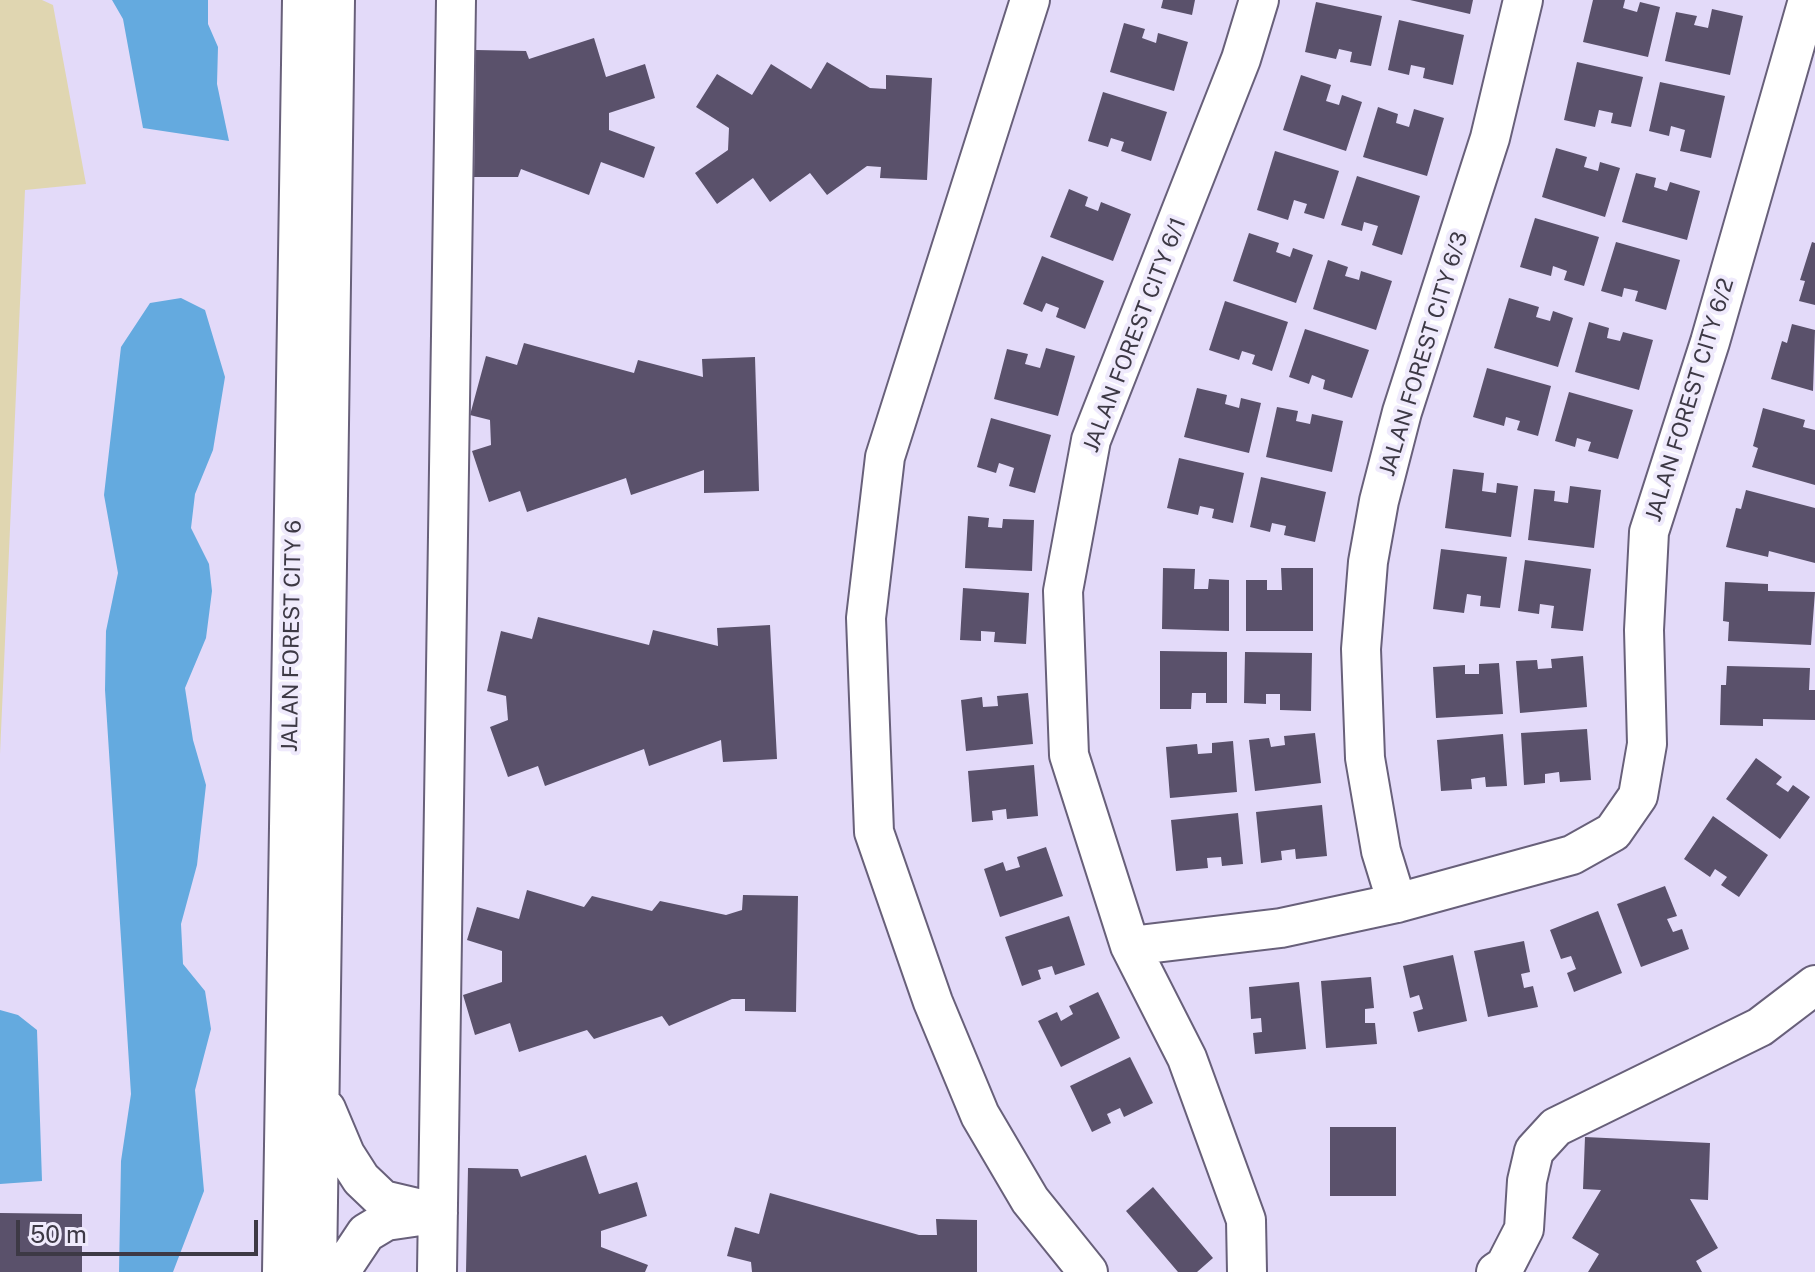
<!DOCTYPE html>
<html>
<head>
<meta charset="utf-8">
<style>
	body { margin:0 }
	#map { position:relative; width:1815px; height:1272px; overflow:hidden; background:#e3daf9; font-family:"Public Sans",sans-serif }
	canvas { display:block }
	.scale { position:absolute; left:16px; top:1220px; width:242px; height:36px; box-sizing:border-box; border:4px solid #3d3945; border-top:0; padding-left:10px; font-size:24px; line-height:28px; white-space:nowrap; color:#3d3945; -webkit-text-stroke:6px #efeafc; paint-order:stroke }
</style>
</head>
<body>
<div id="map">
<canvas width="1815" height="1272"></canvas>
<div class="scale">50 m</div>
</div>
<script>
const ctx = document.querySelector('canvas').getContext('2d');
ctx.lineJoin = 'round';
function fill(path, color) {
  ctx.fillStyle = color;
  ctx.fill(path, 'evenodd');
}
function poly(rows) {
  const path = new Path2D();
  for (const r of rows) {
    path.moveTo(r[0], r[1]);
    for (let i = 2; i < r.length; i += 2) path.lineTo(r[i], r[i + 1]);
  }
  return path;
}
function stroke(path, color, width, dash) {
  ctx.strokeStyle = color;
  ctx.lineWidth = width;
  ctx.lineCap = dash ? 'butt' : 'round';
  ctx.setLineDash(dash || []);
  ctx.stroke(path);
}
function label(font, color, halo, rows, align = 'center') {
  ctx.font = font + ' "Public Sans",sans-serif';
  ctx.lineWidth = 8;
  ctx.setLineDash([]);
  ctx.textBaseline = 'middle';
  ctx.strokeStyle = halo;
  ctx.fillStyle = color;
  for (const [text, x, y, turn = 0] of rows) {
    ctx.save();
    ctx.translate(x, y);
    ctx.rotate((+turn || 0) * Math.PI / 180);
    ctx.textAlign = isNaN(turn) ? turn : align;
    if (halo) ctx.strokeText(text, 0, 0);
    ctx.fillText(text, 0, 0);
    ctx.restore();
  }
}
fill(poly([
	[0,0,42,0,53,5,86,184,25,190,0,754]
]), '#e0d6b1');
fill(poly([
	[112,0,208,0,208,24,218,47,217,84,229,141,143,128,123,19],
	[181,298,205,310,225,377,213,450,195,494,191,528,209,564,212,591,206,638,185,688,193,740,206,785,197,865,181,924,183,964,205,991,211,1029,195,1090,204,1191,173,1272,119,1272,121,1161,131,1094,105,690,106,631,118,573,104,495,121,347,150,303],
	[0,1010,18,1015,37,1030,42,1181,0,1184]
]), '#64aadf');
fill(poly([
	[1163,0,1195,0,1192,15,1161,8],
	[1410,0,1473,0,1470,14],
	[1593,0,1625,0,1623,8,1637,12,1640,2,1660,7,1648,57,1583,42],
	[1316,2,1382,16,1371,66,1350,62,1352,52,1339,49,1336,59,1305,52],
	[1712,9,1743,16,1730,75,1665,61,1676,12,1697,16,1694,25,1708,28],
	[1399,20,1464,35,1453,85,1423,78,1425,68,1411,65,1409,75,1388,70],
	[1124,23,1145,29,1142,38,1156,43,1158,33,1188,42,1174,91,1110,72],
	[594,38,606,77,645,64,655,98,609,113,609,130,655,147,644,178,601,162,589,195,521,169,518,177,474,177,476,50,526,51,529,59],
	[827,62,870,88,886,89,886,75,932,78,927,180,880,178,881,167,867,166,827,195,810,173,770,202,753,178,717,204,695,173,728,150,729,128,696,107,717,74,752,95,771,64,811,89],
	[1577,62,1643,77,1631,127,1611,123,1613,113,1599,110,1595,127,1564,120],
	[1301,75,1331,85,1326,101,1339,105,1342,95,1362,102,1346,151,1283,130],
	[1660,82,1725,96,1711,158,1680,151,1685,130,1671,126,1669,136,1649,131],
	[1103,92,1167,112,1151,161,1121,151,1124,142,1111,138,1108,147,1088,141],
	[1378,107,1398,114,1396,123,1409,127,1414,109,1444,118,1427,176,1363,157],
	[1556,148,1587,157,1584,167,1598,171,1600,162,1620,168,1605,217,1542,197],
	[1275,151,1339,171,1324,219,1304,213,1307,204,1294,200,1288,220,1257,210],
	[1636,173,1656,178,1654,187,1667,191,1670,182,1700,191,1687,240,1622,222],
	[1357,176,1420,196,1402,255,1372,245,1378,226,1364,222,1362,231,1341,225],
	[1069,189,1088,197,1085,206,1098,211,1101,202,1131,214,1113,261,1050,237],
	[1535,218,1599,237,1584,286,1564,280,1567,271,1553,266,1551,276,1520,267],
	[1249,233,1279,243,1276,252,1290,257,1293,248,1313,255,1296,303,1233,281],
	[1616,242,1680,260,1666,310,1635,301,1638,291,1624,288,1622,297,1601,291],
	[1812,242,1815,243,1815,305,1799,301,1805,281,1800,280],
	[1042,256,1104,281,1085,329,1056,317,1059,308,1046,303,1042,312,1023,304],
	[1328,260,1348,267,1345,276,1359,280,1361,271,1392,281,1376,330,1313,309],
	[1509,298,1539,307,1536,317,1550,321,1553,311,1573,318,1558,367,1494,348],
	[1225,301,1288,322,1272,371,1252,364,1255,355,1242,351,1239,360,1209,350],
	[1589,322,1609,328,1607,338,1620,341,1623,332,1653,340,1639,390,1575,372],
	[1792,324,1815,330,1813,391,1771,379,1782,341,1787,343],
	[1305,329,1369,350,1352,398,1323,389,1325,380,1312,375,1309,384,1289,377],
	[524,343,634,373,638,360,703,377,702,359,755,357,759,491,704,493,704,470,631,495,626,478,527,512,520,491,489,502,472,451,491,445,490,420,470,415,486,356,517,365],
	[1046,348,1075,356,1058,416,994,399,1007,349,1028,354,1025,364,1040,368],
	[1487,368,1551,386,1538,436,1517,430,1520,421,1506,417,1504,426,1473,417],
	[1197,388,1227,395,1225,404,1239,408,1241,398,1261,403,1249,453,1184,437],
	[1569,392,1633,410,1618,459,1588,451,1591,442,1577,438,1575,447,1555,441],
	[1277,407,1298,411,1296,421,1310,424,1312,414,1343,421,1332,472,1266,457],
	[1763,408,1805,420,1803,427,1815,430,1815,485,1752,467,1758,448,1753,446],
	[991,418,1051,435,1035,493,1009,486,1014,468,999,463,996,473,977,467],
	[1179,458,1244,473,1233,523,1212,518,1214,509,1200,506,1198,515,1167,508],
	[1453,469,1484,473,1482,491,1496,493,1497,483,1518,486,1511,537,1445,528],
	[1261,477,1326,492,1315,542,1284,535,1286,526,1272,523,1270,532,1250,527],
	[1570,486,1601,490,1594,548,1528,540,1534,489,1555,491,1554,501,1568,503],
	[1746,490,1815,508,1815,563,1769,551,1768,557,1726,547,1736,508,1741,509],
	[968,516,989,518,988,527,1002,528,1003,519,1034,520,1032,571,965,568],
	[1441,549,1507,557,1500,608,1480,606,1481,596,1467,594,1464,613,1433,609],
	[1525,560,1591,569,1583,631,1551,628,1554,606,1540,604,1539,614,1518,611],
	[1163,568,1195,569,1194,589,1208,589,1209,579,1229,580,1229,631,1162,629],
	[1281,568,1313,568,1313,631,1246,631,1246,580,1267,580,1267,590,1282,590],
	[1725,582,1768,584,1768,591,1815,592,1811,645,1728,641,1729,622,1723,621],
	[963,588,1029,593,1026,644,994,642,995,632,981,631,981,641,960,640],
	[538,617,649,645,653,630,718,646,717,628,770,625,777,759,723,762,721,740,649,766,644,749,545,786,538,766,508,777,490,727,508,720,506,696,487,691,501,631,532,639],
	[1160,651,1227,652,1227,703,1206,703,1206,693,1192,693,1191,709,1160,709],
	[1245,652,1312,653,1311,711,1280,710,1280,694,1266,694,1266,704,1244,703],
	[1583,656,1587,707,1520,713,1516,661,1537,660,1538,669,1552,668,1551,659],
	[1499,663,1503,714,1436,718,1433,667,1465,665,1465,674,1479,674,1479,664],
	[1727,666,1810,668,1809,690,1815,690,1815,720,1763,719,1763,726,1720,725,1721,685,1726,685],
	[1028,693,1033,744,966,751,961,700,982,697,983,707,998,706,997,696],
	[1587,729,1591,780,1560,782,1559,772,1545,774,1545,783,1524,785,1521,733],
	[1315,733,1321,783,1255,791,1249,740,1269,738,1271,747,1285,745,1284,736],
	[1503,734,1507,786,1486,787,1485,777,1471,779,1472,789,1441,791,1437,740],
	[1233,741,1237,792,1170,798,1166,747,1197,744,1198,754,1212,753,1212,743],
	[1756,758,1782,777,1776,784,1788,792,1793,785,1810,797,1780,839,1726,799],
	[1034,765,1038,816,1007,819,1006,809,992,811,993,820,972,822,968,771],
	[1322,805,1327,856,1296,859,1295,849,1281,851,1282,860,1261,863,1256,812],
	[1238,813,1243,864,1222,866,1221,857,1207,858,1208,868,1176,871,1171,820],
	[1713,816,1768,855,1739,897,1721,885,1727,877,1715,869,1710,877,1684,859],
	[1046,847,1063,896,1000,917,984,869,1003,862,1006,871,1020,867,1017,857],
	[1665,886,1677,916,1667,919,1673,932,1682,929,1689,949,1641,967,1617,904],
	[527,890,584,907,592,896,652,911,660,901,726,915,742,910,743,895,798,896,796,1012,745,1011,745,999,732,999,669,1026,662,1016,594,1039,587,1030,519,1052,510,1023,475,1035,463,995,502,982,502,951,467,940,477,907,519,919],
	[1598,911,1622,973,1574,992,1567,973,1576,969,1571,956,1561,959,1550,930],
	[1069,916,1085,965,1055,975,1052,966,1038,970,1041,979,1022,986,1005,937],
	[1524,941,1530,972,1521,974,1524,988,1533,986,1538,1007,1488,1017,1474,951],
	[1453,955,1467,1021,1418,1032,1413,1012,1423,1009,1419,995,1410,998,1403,966],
	[1371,977,1374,1008,1365,1009,1365,1023,1375,1023,1377,1044,1326,1048,1321,981],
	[1299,982,1306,1049,1255,1054,1253,1033,1262,1032,1261,1018,1251,1019,1249,987],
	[1098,992,1120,1038,1061,1067,1038,1021,1057,1012,1061,1021,1073,1014,1069,1006],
	[1130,1057,1153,1103,1124,1117,1120,1108,1107,1114,1111,1123,1092,1132,1070,1086],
	[1330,1127,1396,1127,1396,1196,1330,1196],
	[1585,1137,1710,1143,1708,1200,1690,1199,1718,1248,1696,1261,1702,1272,1588,1272,1599,1254,1572,1238,1601,1190,1583,1189],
	[586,1155,599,1194,637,1182,647,1216,601,1231,601,1247,648,1265,645,1272,466,1272,468,1168,518,1169,521,1177],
	[1153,1187,1213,1258,1197,1272,1178,1272,1126,1211],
	[770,1193,919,1235,937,1235,936,1219,977,1220,977,1272,752,1272,751,1262,727,1256,735,1227,759,1234],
	[0,1213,82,1214,82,1272,0,1272]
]), '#5a516b');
const minor = poly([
	[1030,0,885,457,866,618,874,832,933,1002,980,1115,1030,1200,1088,1272],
	[1397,903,1381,851,1365,758,1361,649,1368,562,1379,501,1402,412,1490,138,1523,0],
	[1130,946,1281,928,1397,903,1572,855,1613,832,1638,796,1647,744,1644,630,1649,532,1710,342,1808,0],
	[326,1109,345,1154,361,1179,383,1200,438,1213],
	[282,1272,302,0],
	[317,1272,335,0],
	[340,1272,366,1233,386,1221,427,1215],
	[437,1272,456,0],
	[1247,1272,1246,1220,1187,1058,1130,946,1069,755,1063,591,1091,440,1241,59,1259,0],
	[1496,1272,1505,1266,1524,1229,1527,1181,1534,1151,1556,1127,1760,1027,1815,985]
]);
stroke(minor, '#68607a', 42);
stroke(minor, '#fff', 38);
label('22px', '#3d3945', '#efeafc', [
	["JALAN FOREST CITY 6/1",1135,335,-69],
	["JALAN FOREST CITY 6/3",1424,354,-73],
	["JALAN FOREST CITY 6/2",1690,400,-73],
	["JALAN FOREST CITY 6",292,636,-89]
]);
</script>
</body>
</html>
